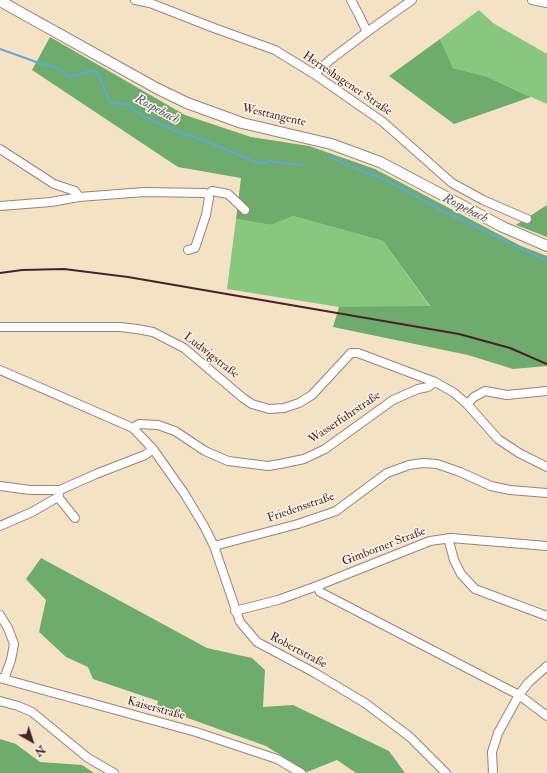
<!DOCTYPE html>
<html>
<head>
<meta charset="utf-8">
<style>
	body { margin:0 }
	#map { position:relative; width:547px; height:773px; overflow:hidden; background:#f4e2c5; font-family:"IM FELL Double Pica",serif }
	canvas { display:block }
	.north { position:absolute; left:12px; top:721px; width:40px; height:40px; -webkit-text-stroke:3px #fcf5e5; paint-order:stroke; rotate:141deg; font-size:11px; font-weight:700; line-height:16px; text-align:center; color:#4a1f2b }
	.north::after { content:''; display:block; margin:auto; width:14px; height:18px; background:#4a1f2b; clip-path:polygon(50% 0,100% 100%,50% 72%,0 100%) }
</style>
</head>
<body>
<div id="map">
<canvas width="547" height="773"></canvas>
<div class="north">N</div>
</div>
<script>
const ctx = document.querySelector('canvas').getContext('2d');
ctx.lineJoin = 'round';
function fill(path, color) {
  ctx.fillStyle = color;
  ctx.fill(path, 'evenodd');
}
function poly(rows) {
  const path = new Path2D();
  for (const r of rows) {
    path.moveTo(r[0], r[1]);
    for (let i = 2; i < r.length; i += 2) path.lineTo(r[i], r[i + 1]);
  }
  return path;
}
function stroke(path, color, width, dash) {
  ctx.strokeStyle = color;
  ctx.lineWidth = width;
  ctx.lineCap = dash ? 'butt' : 'round';
  ctx.setLineDash(dash || []);
  ctx.stroke(path);
}
function label(font, color, halo, rows, align = 'center') {
  ctx.font = font + ' "IM FELL Double Pica",serif';
  ctx.lineWidth = 3;
  ctx.setLineDash([]);
  ctx.textBaseline = 'middle';
  ctx.strokeStyle = halo;
  ctx.fillStyle = color;
  for (const [text, x, y, turn = 0] of rows) {
    ctx.save();
    ctx.translate(x, y);
    ctx.rotate((+turn || 0) * Math.PI / 180);
    ctx.textAlign = isNaN(turn) ? turn : align;
    if (halo) ctx.strokeText(text, 0, 0);
    ctx.fillText(text, 0, 0);
    ctx.restore();
  }
}
fill(poly([
	[479,10,493,23,547,54,547,104,485,76,453,68,440,39],
	[293,216,383,241,430,307,339,307,227,289,236,219,271,225]
]), '#88c77e');
fill(poly([
	[50,37,185,115,251,137,309,146,375,169,521,246,547,256,547,366,513,369,468,355,333,327,339,307,430,306,383,241,293,216,271,225,236,219,241,178,178,167,32,70],
	[440,39,453,68,485,76,531,97,454,124,389,76],
	[547,205,547,237,516,225],
	[41,558,207,648,252,658,265,670,263,707,293,705,389,751,405,773,356,773,337,760,307,772,266,746,182,716,173,713,156,713,158,701,93,679,88,667,66,657,39,632,46,600,26,579],
	[0,739,16,744,40,762,82,765,94,773,0,773]
]), '#6eac6d');
stroke(poly([
	[0,49,39,63,58,68,69,77,78,75,91,70,98,73,109,101,118,104,127,104,144,117,181,133,206,141,260,164,270,161,288,164,302,165],
	[329,157,390,182,445,212,547,261]
]), '#61a7d7', 2);
const minor = poly([
	[135,0,150,3,214,28,275,50,314,74,383,122,452,183,483,200,527,219],
	[351,0,359,15,367,32],
	[532,0,547,3],
	[314,74,330,60,367,32,412,0],
	[0,149,54,184,75,191,79,197],
	[208,195,212,191,228,194,245,210],
	[0,206,51,202,79,197,144,192,205,193,208,195,209,198,206,215,195,248,188,250],
	[0,327,120,327,137,329,153,332,184,348,243,398,252,404,269,409,284,408,299,403,312,395,351,353,358,353,435,382,453,392,467,404,498,439,519,453,547,467],
	[0,370,133,428,153,449,184,493,204,526,214,546,240,622,257,642,315,673,365,703,410,737,446,773],
	[467,404,474,397,485,391,507,395,547,391],
	[133,428,139,424,158,425,175,431,205,451,228,461,268,466,280,464,304,459,325,449,393,400,418,389,428,387,435,382],
	[0,486,30,490,60,490,96,474,145,455,153,449],
	[58,497,75,518],
	[0,526,32,512,46,504,58,497,60,490],
	[448,538,454,560,461,574,475,589,547,616],
	[214,546,298,524,336,511,387,473,409,465,423,463,437,464,460,472,491,486,510,490,547,493],
	[317,586,320,592,519,695,547,716],
	[235,611,278,600,317,586,430,541,451,538,547,546],
	[0,615,8,628,14,644,11,660,4,679],
	[0,678,196,732,277,759,301,773],
	[0,701,18,706,32,712,88,758,114,773],
	[493,773,492,752,498,733,519,695,528,683,547,666]
]);
const major = poly([
	[0,1,158,89,187,103,242,123,331,144,380,162,503,227,547,246]
]);
stroke(minor, '#9f8078', 10);
stroke(major, '#9f8078', 12);
stroke(minor, '#fff', 8);
stroke(major, '#fff', 10);
stroke(poly([
	[0,273,22,270,64,269,128,277,459,334,510,348,547,364]
]), '#4a1f2b', 2);
label('12px', '#4a1f2b', '#fcf5e5', [
	["Herreshagener Straße",347,84,34],
	["Westtangente",274,116,13],
	["Ludwigstraße",211,356,38],
	["Wasserfuhrstraße",345,418,-34],
	["Friedensstraße",301,508,-19],
	["Gimborner Straße",384,547,-21],
	["Robertstraße",298,651,28],
	["Kaiserstraße",156,709,15]
]);
label('italic 13px', '#535570', '#fcf5e5', [
	["Rospebach",157,110,28],
	["Rospebach",465,209,27]
]);
</script>
</body>
</html>
